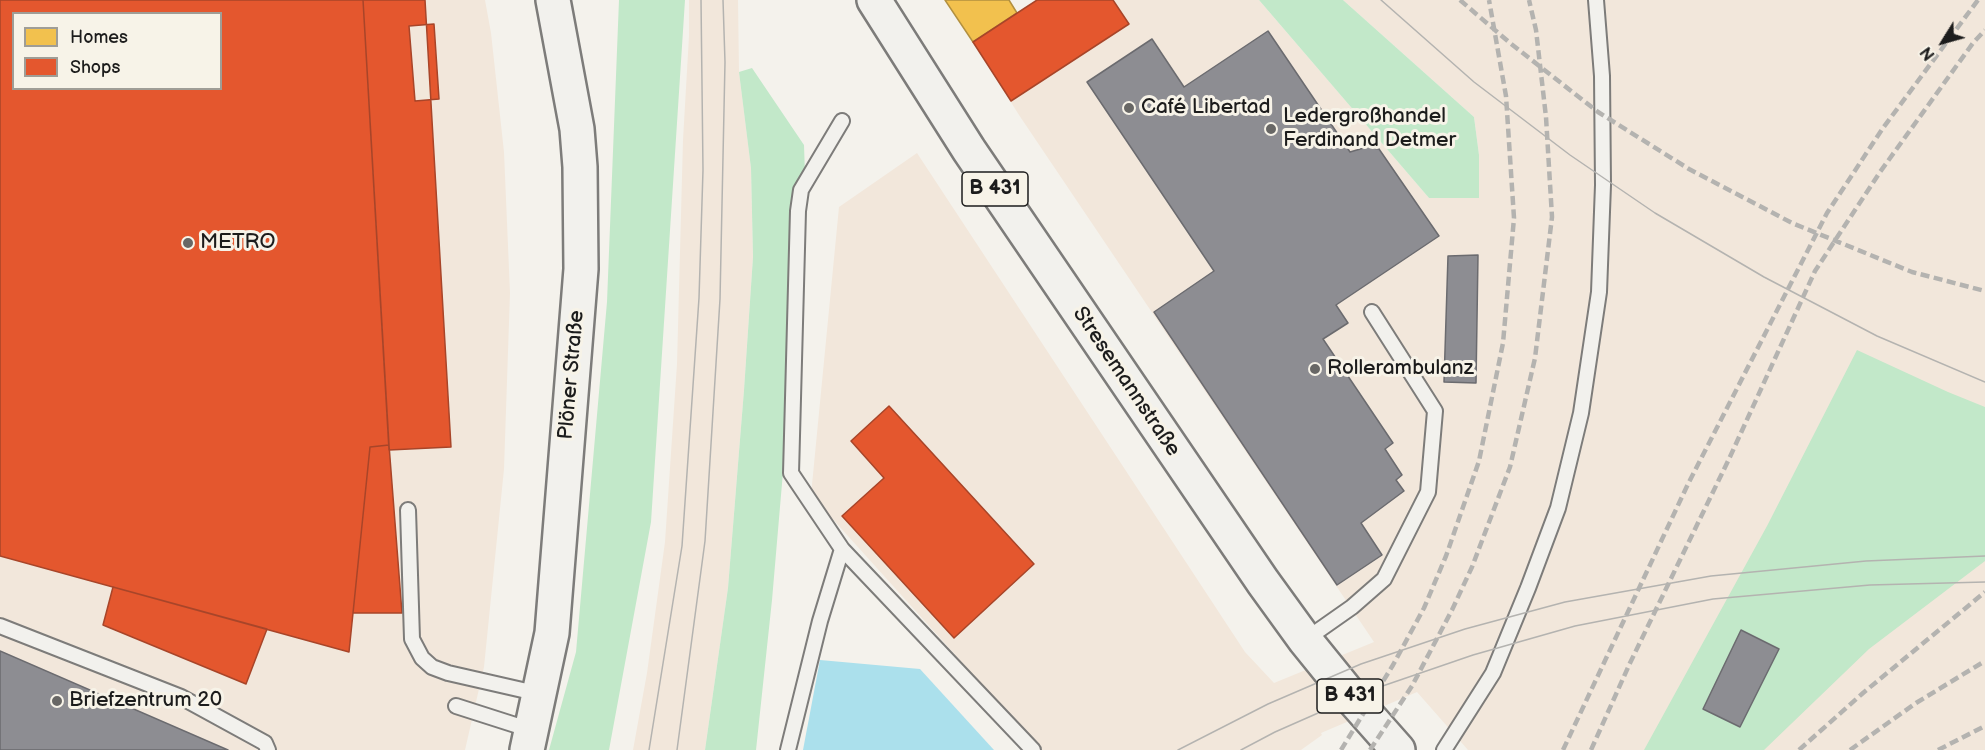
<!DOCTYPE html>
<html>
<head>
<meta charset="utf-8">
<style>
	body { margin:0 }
	#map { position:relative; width:1985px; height:750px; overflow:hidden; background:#f4f2ec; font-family:"Balsamiq Sans",sans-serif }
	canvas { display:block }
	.legend { position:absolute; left:12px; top:12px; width:210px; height:78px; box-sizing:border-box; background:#f7f3e8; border:2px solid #9f9d96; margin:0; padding:8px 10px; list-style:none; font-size:18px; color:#1c1c1c }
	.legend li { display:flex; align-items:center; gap:12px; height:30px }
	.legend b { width:30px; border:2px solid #9f9d96 }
	.north { position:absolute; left:1913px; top:12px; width:60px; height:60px; -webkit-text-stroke:4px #f7f3e8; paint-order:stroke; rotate:233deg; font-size:16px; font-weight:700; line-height:24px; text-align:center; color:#1c1c1c }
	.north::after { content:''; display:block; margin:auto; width:21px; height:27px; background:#1c1c1c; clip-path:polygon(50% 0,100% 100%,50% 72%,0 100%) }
</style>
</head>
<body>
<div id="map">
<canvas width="1985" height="750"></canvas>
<ul class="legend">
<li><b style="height:16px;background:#f2c14e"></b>Homes</li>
<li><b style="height:16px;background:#e4572e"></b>Shops</li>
</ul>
<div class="north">N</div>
</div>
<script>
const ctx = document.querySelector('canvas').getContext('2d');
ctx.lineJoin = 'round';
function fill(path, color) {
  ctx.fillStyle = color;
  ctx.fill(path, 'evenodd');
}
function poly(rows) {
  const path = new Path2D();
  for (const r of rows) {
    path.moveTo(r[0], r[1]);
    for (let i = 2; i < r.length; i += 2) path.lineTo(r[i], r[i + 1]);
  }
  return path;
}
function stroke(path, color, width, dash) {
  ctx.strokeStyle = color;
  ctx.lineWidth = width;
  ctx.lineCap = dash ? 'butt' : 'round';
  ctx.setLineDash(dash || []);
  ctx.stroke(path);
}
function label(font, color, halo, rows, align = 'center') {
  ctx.font = font + ' "Balsamiq Sans",sans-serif';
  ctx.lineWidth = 6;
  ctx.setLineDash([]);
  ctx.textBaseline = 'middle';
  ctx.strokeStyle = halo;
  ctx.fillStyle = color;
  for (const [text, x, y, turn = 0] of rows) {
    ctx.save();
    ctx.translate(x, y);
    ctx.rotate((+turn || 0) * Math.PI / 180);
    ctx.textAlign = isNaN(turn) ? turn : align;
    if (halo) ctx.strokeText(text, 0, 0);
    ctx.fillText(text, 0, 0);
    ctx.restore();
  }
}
fill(poly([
	[0,0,485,0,491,33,504,152,510,293,504,469,484,667,465,750,0,750],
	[14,14,220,14,220,88,14,88],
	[689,0,738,0,739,72,751,168,753,257,744,390,728,588,705,750,633,750,647,673,665,542,677,364,683,140,689,36],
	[1037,0,1259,0,1429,198,1478,198,1479,155,1474,117,1343,0,1985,0,1985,750,1468,750,1417,692,1321,733,1322,735,1301,750,1041,750,811,495,839,207,917,153,1245,652,1274,683,1374,642,1019,115,973,42]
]), '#f2e7db');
fill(poly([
	[619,0,685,0,651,522,609,750,549,750,576,652,607,302],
	[1259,0,1343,0,1474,117,1479,155,1479,198,1429,198],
	[752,68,804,145,806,204,772,600,756,750,705,750,728,588,744,390,753,257,751,168,739,72],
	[1857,350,1948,392,1985,407,1985,561,1869,649,1764,750,1644,750,1767,526]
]), '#c2e8c9');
fill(poly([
	[820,660,920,669,994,750,803,750]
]), '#abe0ec');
const homes = poly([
	[945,0,1009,0,1017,13,973,42,945,0]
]);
fill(homes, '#f2c14e');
stroke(homes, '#b2903f', 1.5);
const shops = poly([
	[0,0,363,0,389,445,370,447,349,652,0,556,0,0],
	[14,14,220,14,220,88,14,88,14,14],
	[363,0,425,0,451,447,389,450,363,0],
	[1037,0,1113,0,1129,24,1011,101,973,42,1037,0],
	[434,24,439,99,415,101,409,26,434,24],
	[889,406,1034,564,954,638,842,516,884,478,851,441,889,406],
	[389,445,402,613,353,613,370,447,389,445],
	[113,587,267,629,246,684,103,625,113,587]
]);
fill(shops, '#e4572e');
stroke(shops, '#a84529', 1.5);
const industry = poly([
	[1268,31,1350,152,1367,147,1379,149,1439,236,1336,305,1348,323,1323,339,1393,443,1385,449,1402,475,1396,480,1404,491,1361,523,1382,555,1337,585,1154,312,1214,271,1087,82,1152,39,1184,87,1268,31],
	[1478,255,1476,383,1444,382,1448,256,1478,255],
	[1741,630,1779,649,1740,727,1703,709,1741,630],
	[0,651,228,750,0,750,0,651]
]);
fill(industry, '#8d8d92');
stroke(industry, '#6b6b6f', 1.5);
const service = poly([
	[408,510,412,639,422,658,432,667,448,673,540,694],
	[842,549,1033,750],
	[0,626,181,697,265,743,268,750],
	[1305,640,1352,607,1384,579,1428,492,1435,411,1372,312],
	[456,706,531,730],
	[788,750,820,621,842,549,791,473,798,211,801,190,842,121],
	[1444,750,1493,673,1528,588,1558,508,1581,413,1599,292,1603,185,1602,76,1596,0]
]);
const tertiary = poly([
	[527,750,552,633,581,269,580,167,577,129,553,0]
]);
const primary = poly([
	[874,0,969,150,1263,582,1305,640,1352,698,1398,750]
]);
stroke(service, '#7d7c7a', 18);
stroke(tertiary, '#7d7c7a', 38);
stroke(primary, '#7d7c7a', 38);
stroke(service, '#f2f1ed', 14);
stroke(tertiary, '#f2f1ed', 33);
stroke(primary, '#f2f1ed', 33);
stroke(poly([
	[1381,0,1474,82,1570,155,1655,213,1764,277,1877,336,1985,382],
	[649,750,682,546,699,298,703,170,701,0],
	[677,750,705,541,720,299,725,62,723,0],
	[1178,750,1268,704,1361,664,1465,629,1565,602,1711,576,1866,561,1985,556],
	[1241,750,1275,732,1368,691,1473,655,1575,626,1713,599,1870,585,1985,582]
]), '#b4b3b0', 1.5);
stroke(poly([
	[1460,0,1510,43,1598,112,1689,169,1792,223,1912,272,1985,291],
	[1341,750,1393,665,1424,608,1446,556,1479,461,1503,343,1514,218,1506,96,1489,0],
	[1370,750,1412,686,1452,610,1472,567,1510,467,1535,358,1552,217,1546,117,1536,30,1529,0],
	[1563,750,1688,484,1827,213,1883,128,1978,0],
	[1591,750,1630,663,1729,459,1815,271,1880,172,1973,43,1985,30],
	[1799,750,1863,693,1985,592],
	[1850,750,1916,703,1985,661],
	[1938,750,1985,726]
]), '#b4b3b0', 4.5, [9, 4.5]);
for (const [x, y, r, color] of [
	[1129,108,6,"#686765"],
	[1271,129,6,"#686765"],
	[188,243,6,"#686765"],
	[1315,369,6,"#686765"],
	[57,701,6,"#686765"]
]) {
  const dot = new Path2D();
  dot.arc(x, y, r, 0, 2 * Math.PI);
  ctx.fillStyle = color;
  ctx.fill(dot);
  stroke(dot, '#f7f3e8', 2);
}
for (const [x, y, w] of [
	[995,189,66],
	[1350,696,66]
]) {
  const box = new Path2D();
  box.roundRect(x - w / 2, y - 17, w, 34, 4.5);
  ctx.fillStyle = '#f7f3e8';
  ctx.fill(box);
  stroke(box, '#1c1c1c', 1.5);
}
label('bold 20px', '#1c1c1c', null, [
	["B 431",995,189],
	["B 431",1350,696]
]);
label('21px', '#1c1c1c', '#f7f3e8', [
	["Café Libertad",1141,108],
	["Ledergroßhandel",1283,117],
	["Ferdinand Detmer",1283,141],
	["METRO",200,243],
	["Rollerambulanz",1327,369],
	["Briefzentrum 20",69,701]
], 'left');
label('21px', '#1c1c1c', '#f7f3e8', [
	["Plöner Straße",572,375,-85],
	["Stresemannstraße",1126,382,56]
]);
</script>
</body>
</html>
